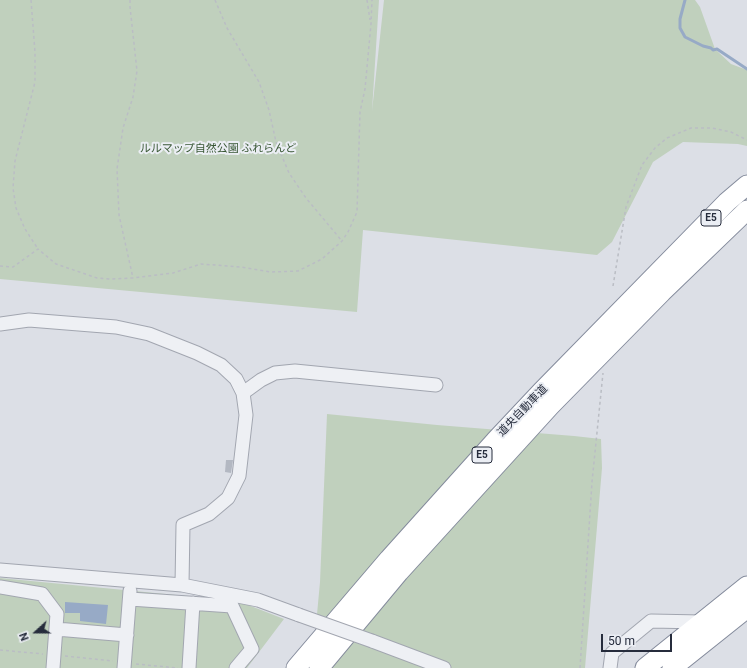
<!DOCTYPE html>
<html>
<head>
<meta charset="utf-8">
<style>
	body { margin:0 }
	#map { position:relative; width:747px; height:668px; overflow:hidden; background:#dcdfe6; font-family:Roboto,sans-serif }
	canvas { display:block }
	.north { position:absolute; left:16px; top:612px; width:40px; height:40px; -webkit-text-stroke:3px #ebeef4; paint-order:stroke; rotate:249deg; font-size:11px; font-weight:700; line-height:16px; text-align:center; color:#262c3c }
	.north::after { content:''; display:block; margin:auto; width:14px; height:18px; background:#262c3c; clip-path:polygon(50% 0,100% 100%,50% 72%,0 100%) }
	.scale { position:absolute; left:601px; top:634px; width:71px; height:18px; box-sizing:border-box; border:2px solid #262c3c; border-top:0; padding-left:5px; font-size:12px; line-height:14px; white-space:nowrap; color:#262c3c; -webkit-text-stroke:3px #ebeef4; paint-order:stroke }
</style>
</head>
<body>
<div id="map">
<canvas width="747" height="668"></canvas>
<div class="north">N</div>
<div class="scale">50 m</div>
</div>
<script>
const ctx = document.querySelector('canvas').getContext('2d');
ctx.lineJoin = 'round';
function fill(path, color) {
  ctx.fillStyle = color;
  ctx.fill(path, 'evenodd');
}
function poly(rows) {
  const path = new Path2D();
  for (const r of rows) {
    path.moveTo(r[0], r[1]);
    for (let i = 2; i < r.length; i += 2) path.lineTo(r[i], r[i + 1]);
  }
  return path;
}
function stroke(path, color, width, dash) {
  ctx.strokeStyle = color;
  ctx.lineWidth = width;
  ctx.lineCap = dash ? 'butt' : 'round';
  ctx.setLineDash(dash || []);
  ctx.stroke(path);
}
function label(font, color, halo, rows, align = 'center') {
  ctx.font = font + ' Roboto,"Noto Sans JP",sans-serif';
  ctx.lineWidth = 4;
  ctx.setLineDash([]);
  ctx.textBaseline = 'middle';
  ctx.strokeStyle = halo;
  ctx.fillStyle = color;
  for (const [text, x, y, turn = 0] of rows) {
    ctx.save();
    ctx.translate(x, y);
    ctx.rotate((+turn || 0) * Math.PI / 180);
    ctx.textAlign = isNaN(turn) ? turn : align;
    if (halo) ctx.strokeText(text, 0, 0);
    ctx.fillText(text, 0, 0);
    ctx.restore();
  }
}
fill(poly([
	[0,0,379,0,372,111,384,0,695,0,700,7,715,49,731,64,747,70,747,146,738,144,683,142,653,162,612,242,597,255,363,230,357,312,0,279],
	[327,414,437,425,574,436,601,439,602,468,585,668,312,668,320,582],
	[0,578,238,601,284,619,247,668,0,668]
]), '#c0d0bd');
fill(poly([
	[65,602,108,605,106,624,80,621,80,613,65,613]
]), '#97aac6');
stroke(poly([
	[685,0,680,19,680,28,685,37,703,46,711,48,713,50,717,49,747,69]
]), '#97aac6', 3);
fill(poly([
	[226,460,233,460,231,473,225,472]
]), '#b3b8c2');
const minor = poly([
	[0,324,29,320,116,327,149,334,197,353,221,365,236,379,243,393,246,415,239,476,228,498,209,514,183,525,182,585],
	[243,393,261,380,275,373,295,371,436,385],
	[0,570,182,585,258,600,299,615],
	[0,587,42,594,57,614,53,668],
	[130,599,232,606,252,649,236,668],
	[56,629,127,635],
	[372,641,444,668],
	[124,668,130,591],
	[189,668,193,603],
	[610,668,612,653,651,621,702,622]
]);
const highway = poly([
	[296,668,389,559,495,441,542,391,727,202,747,185],
	[319,668,399,572,550,406,662,292,747,210],
	[645,668,747,586],
	[672,668,747,608]
]);
stroke(minor, '#a2a6b0', 15);
stroke(highway, '#848b9c', 21);
stroke(poly([
	[31,0,35,52,35,82,15,161,13,188,16,208,25,229,38,249],
	[130,0,130,7,137,71,133,97,123,128,117,169,119,215,133,278],
	[215,0,227,28,259,82,269,110,276,142,289,173,306,198,342,241],
	[367,0,370,20],
	[0,266,13,267,38,249,56,264,97,278,110,279,133,278,173,273,201,264,241,267,271,272,298,271,322,259,342,241,348,232,357,212,360,112,365,89,371,24,372,0],
	[613,286,626,207,642,165,655,148,667,138,691,128,712,128,731,132,747,140],
	[0,650,43,654],
	[65,656,113,661],
	[136,664,178,668],
	[580,668,592,482,603,373]
]), '#babdc4', 1.5, [3, 3]);
stroke(minor, '#eef0f4', 13);
stroke(highway, '#fff', 19);
const minorBridge = poly([
	[299,615,372,641]
]);
stroke(minorBridge, '#a2a6b0', 15, []);
stroke(minorBridge, '#eef0f4', 13);
for (const [x, y, w] of [
	[711,218,20],
	[482,455,20]
]) {
  const box = new Path2D();
  box.roundRect(x - w / 2, y - 8, w, 16, 3);
  ctx.fillStyle = '#ebeef4';
  ctx.fill(box);
  stroke(box, '#262c3c', 1);
}
label('bold 10px', '#262c3c', null, [
	["E5",711,218],
	["E5",482,455]
]);
label('11px', '#385734', '#ebeef4', [
	["ルルマップ自然公園 ふれらんど",218,149]
]);
label('11px', '#262c3c', '#ebeef4', [
	["道央自動車道",523,411,-46]
]);
</script>
</body>
</html>
